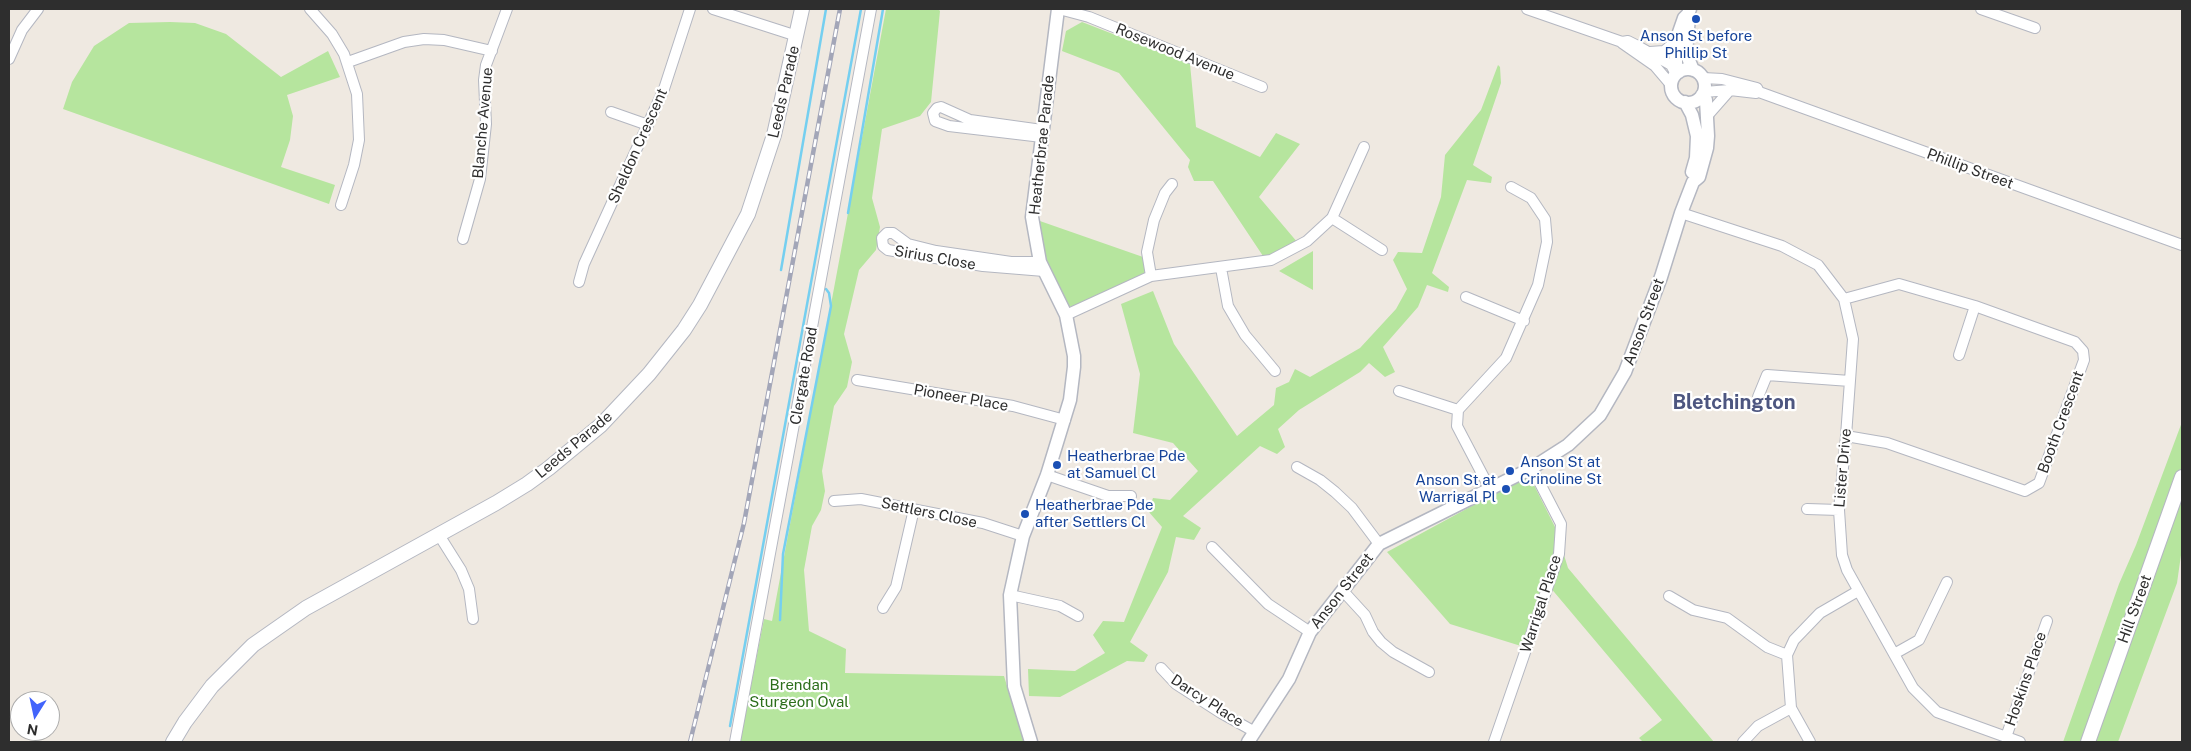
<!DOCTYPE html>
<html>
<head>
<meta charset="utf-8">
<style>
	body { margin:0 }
	#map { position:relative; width:2191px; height:751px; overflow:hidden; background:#efe9e1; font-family:"Public Sans",sans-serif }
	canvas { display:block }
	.frame { position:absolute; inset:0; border:10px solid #2e2e2e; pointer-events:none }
	.north { position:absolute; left:10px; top:691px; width:50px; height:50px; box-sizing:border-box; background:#fff; border:1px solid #ababab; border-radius:50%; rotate:190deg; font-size:14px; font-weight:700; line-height:20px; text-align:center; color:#2e2e2e }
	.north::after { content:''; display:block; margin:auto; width:18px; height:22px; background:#4264fb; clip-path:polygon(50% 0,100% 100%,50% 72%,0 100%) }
</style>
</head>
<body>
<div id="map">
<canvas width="2191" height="751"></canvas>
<div class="frame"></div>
<div class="north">N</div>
</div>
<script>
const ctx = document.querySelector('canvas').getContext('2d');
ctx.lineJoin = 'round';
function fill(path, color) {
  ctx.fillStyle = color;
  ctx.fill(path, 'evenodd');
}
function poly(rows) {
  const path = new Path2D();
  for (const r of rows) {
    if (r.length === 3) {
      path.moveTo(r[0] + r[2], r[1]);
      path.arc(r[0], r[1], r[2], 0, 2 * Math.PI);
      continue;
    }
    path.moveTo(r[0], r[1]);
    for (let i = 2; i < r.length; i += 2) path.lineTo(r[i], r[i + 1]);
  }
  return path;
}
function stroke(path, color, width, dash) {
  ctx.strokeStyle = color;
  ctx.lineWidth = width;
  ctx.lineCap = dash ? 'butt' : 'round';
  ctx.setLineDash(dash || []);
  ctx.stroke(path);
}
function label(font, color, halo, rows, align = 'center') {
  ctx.font = font + ' "Public Sans",sans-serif';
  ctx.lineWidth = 4.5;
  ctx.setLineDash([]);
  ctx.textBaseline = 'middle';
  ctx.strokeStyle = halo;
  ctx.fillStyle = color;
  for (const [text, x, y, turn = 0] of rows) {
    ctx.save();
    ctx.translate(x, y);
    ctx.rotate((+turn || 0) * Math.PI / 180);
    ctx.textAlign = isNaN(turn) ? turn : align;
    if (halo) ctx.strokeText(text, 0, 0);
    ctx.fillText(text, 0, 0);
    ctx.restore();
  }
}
fill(poly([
	[886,9,938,9,940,11,931,102,920,116,882,129,872,198,880,227,876,250,859,270,844,334,852,362,847,387,834,406,822,471,825,491,821,510,812,526,804,570,809,631,846,649,845,673,1004,676,1024,742,740,742,764,619,772,621],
	[170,22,195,23,226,34,281,77,328,51,340,77,287,95,293,116,290,140,281,167,335,185,329,204,63,109,72,82,94,46,129,23],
	[1082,22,1190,64,1196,127,1260,157,1276,133,1300,144,1259,197,1298,243,1265,259,1213,181,1194,181,1188,167,1190,160,1119,73,1062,51,1066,31],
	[1498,65,1500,67,1501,83,1473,165,1492,177,1491,183,1467,180,1432,273,1449,287,1448,292,1427,285,1418,307,1383,347,1395,372,1385,377,1369,363,1360,372,1299,410,1278,429,1285,447,1277,454,1260,446,1183,516,1201,528,1194,540,1176,537,1168,572,1130,642,1148,655,1144,662,1127,661,1060,697,1029,696,1028,669,1075,671,1105,653,1093,635,1103,621,1124,622,1162,527,1148,511,1153,498,1170,500,1198,471,1173,443,1133,433,1140,374,1121,304,1153,291,1174,344,1237,436,1274,405,1276,388,1289,382,1295,369,1310,377,1360,348,1396,309,1407,289,1393,260,1398,252,1422,253,1441,197,1445,155,1481,110],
	[1037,220,1143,257,1145,275,1068,308,1048,265],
	[1313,251,1313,290,1279,271],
	[2182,422,2182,548,2177,583,2118,742,2063,742,2119,584,2136,545],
	[1529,475,1556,529,1568,568,1714,742,1643,742,1639,738,1662,720,1544,580,1521,646,1450,624,1387,552]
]), '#b6e59e');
stroke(poly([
	[848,213,883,9],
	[781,270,826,9],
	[780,620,783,554,831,306,829,293,826,289],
	[730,726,861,9]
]), '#75cff0', 2.5);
const minor = poly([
	[310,9,332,34,344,54,357,94,359,140,354,165,341,205],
	[713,9,797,36],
	[1059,9,1089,17,1262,87],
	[1527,9,1622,42,1628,41,1636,45,1671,65,1676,74],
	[1981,9,2035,28],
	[1622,43,1655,66,1672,86],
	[1650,52,1664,51,1676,41],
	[9,59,22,30,38,9],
	[348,62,404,42,424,39,444,40,492,51],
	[1703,78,1722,79,1757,88,1759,92,2182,245],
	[1704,92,1730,90,1756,93],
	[611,112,648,125],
	[1708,115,1730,90],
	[1042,137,949,126,935,121,933,113,937,108,941,107,970,120,1042,130],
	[1681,213,1782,246,1818,265,1844,299,1853,339,1846,436,1839,510,1842,555,1847,570,1913,688,1937,712,2020,742],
	[1332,218,1382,250],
	[463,239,480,179,486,124,484,80,486,65,507,9],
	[1040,262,1011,262,936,251,908,244,893,233,887,233,882,238,883,246,888,250,983,266,1044,271],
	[1221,268,1228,306,1245,335,1275,371],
	[1151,276,1147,252,1154,220,1165,193,1172,184],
	[579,282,584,264,664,89,690,9],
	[1466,297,1524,321],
	[1844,299,1899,284,1975,306,2075,342,2083,351,2084,360,2039,483,2025,491,1887,443,1846,436],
	[1066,315,1151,276,1271,260,1307,241,1332,218,1364,147],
	[1959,355,1975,306],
	[857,380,1013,406,1065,420],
	[1399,391,1458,410],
	[1758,397,1767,375,1850,381],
	[1297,467,1320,480,1335,492,1352,508,1379,544],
	[1047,475,1108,496,1131,496],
	[1490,489,1457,426,1458,410,1506,358,1538,285,1547,242,1545,219,1531,198,1511,187],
	[834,501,861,499,983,523,1023,536],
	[1807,509,1839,510],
	[439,535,461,570,469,589,473,619],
	[1212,547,1268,604,1310,632],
	[1343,591,1365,615,1373,632,1381,642,1393,652,1429,672],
	[1010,595,1060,606,1078,616],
	[1669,596,1693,610,1727,618,1767,647,1787,655],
	[883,608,896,587,914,509],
	[1894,654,1919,640,1947,582],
	[1161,668,1176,684,1221,713,1255,732],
	[2006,737,2047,621],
	[735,742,871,9],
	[1494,742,1559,554,1561,524,1532,468],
	[1743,742,1758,726,1791,708],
	[1810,742,1791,708,1787,655,1794,640,1820,613,1858,591]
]);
const tertiary = poly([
	[1689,17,1686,53,1693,70],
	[1688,86,17],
	[1679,72,1676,65,1676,41,1684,18,1688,14,1690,9],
	[1685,102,1692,115,1697,136,1696,158,1692,172],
	[1031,742,1014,686,1010,595,1023,536,1047,475,1070,400,1074,367,1074,356,1066,315,1040,262,1032,217,1058,9],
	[1248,742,1289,679,1310,632,1379,544,1532,468,1568,445,1600,415,1625,372,1661,277,1681,213,1693,182,1699,177,1707,148,1708,136,1706,100,1702,95]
]);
const secondary = poly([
	[173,742,185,722,212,686,253,645,306,608,496,503,527,484,549,468,601,425,649,374,684,330,700,305,748,214,774,135,802,9],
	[2088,742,2182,477]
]);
stroke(minor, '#b4b7c1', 12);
stroke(tertiary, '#b4b7c1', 15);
stroke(secondary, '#b4b7c1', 16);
stroke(minor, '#fff', 10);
stroke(tertiary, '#fff', 12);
stroke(secondary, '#fff', 14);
const rail = poly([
	[690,742,744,523,840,9]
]);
stroke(rail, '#a3a6b8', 4.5);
stroke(rail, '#fff', 2.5, [8]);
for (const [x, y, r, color] of [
	[1696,19,5,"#1a4fb4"],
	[1057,465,5,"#1a4fb4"],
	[1510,471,5,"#1a4fb4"],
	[1506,489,5,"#1a4fb4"],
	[1025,514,5,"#1a4fb4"]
]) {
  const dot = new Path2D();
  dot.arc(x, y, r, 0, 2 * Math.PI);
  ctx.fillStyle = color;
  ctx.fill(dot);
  stroke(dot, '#fff', 2);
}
label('15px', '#164399', '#fff', [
	["Anson St before",1696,36,"center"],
	["Phillip St",1696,53,"center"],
	["Heatherbrae Pde",1067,456],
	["at Samuel Cl",1067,473],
	["Anson St at",1520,462],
	["Crinoline St",1520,479],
	["Anson St at",1496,480,"right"],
	["Warrigal Pl",1496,497,"right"],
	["Heatherbrae Pde",1035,505],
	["after Settlers Cl",1035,522]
], 'left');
label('15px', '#2e2e2e', '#fff', [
	["Rosewood Avenue",1175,52,22],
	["Leeds Parade",784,92,-77],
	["Blanche Avenue",483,123,-85],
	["Heatherbrae Parade",1042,145,-84],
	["Sheldon Crescent",638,146,-66],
	["Phillip Street",1970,169,20],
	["Sirius Close",935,258,10],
	["Anson Street",1644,322,-70],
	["Clergate Road",804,376,-80],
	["Pioneer Place",961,398,10],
	["Booth Crescent",2061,422,-70],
	["Leeds Parade",574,445,-40],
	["Lister Drive",1843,468,-85],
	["Settlers Close",929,513,12],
	["Anson Street",1342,591,-52],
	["Warrigal Place",1541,604,-72],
	["Hill Street",2135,609,-70],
	["Hoskins Place",2026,679,-71],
	["Darcy Place",1207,701,33]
]);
label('15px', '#2c6e1b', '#fff', [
	["Brendan",799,685],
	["Sturgeon Oval",799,702]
]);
label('bold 20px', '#4d5680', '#fff', [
	["Bletchington",1734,403]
]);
</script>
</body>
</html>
